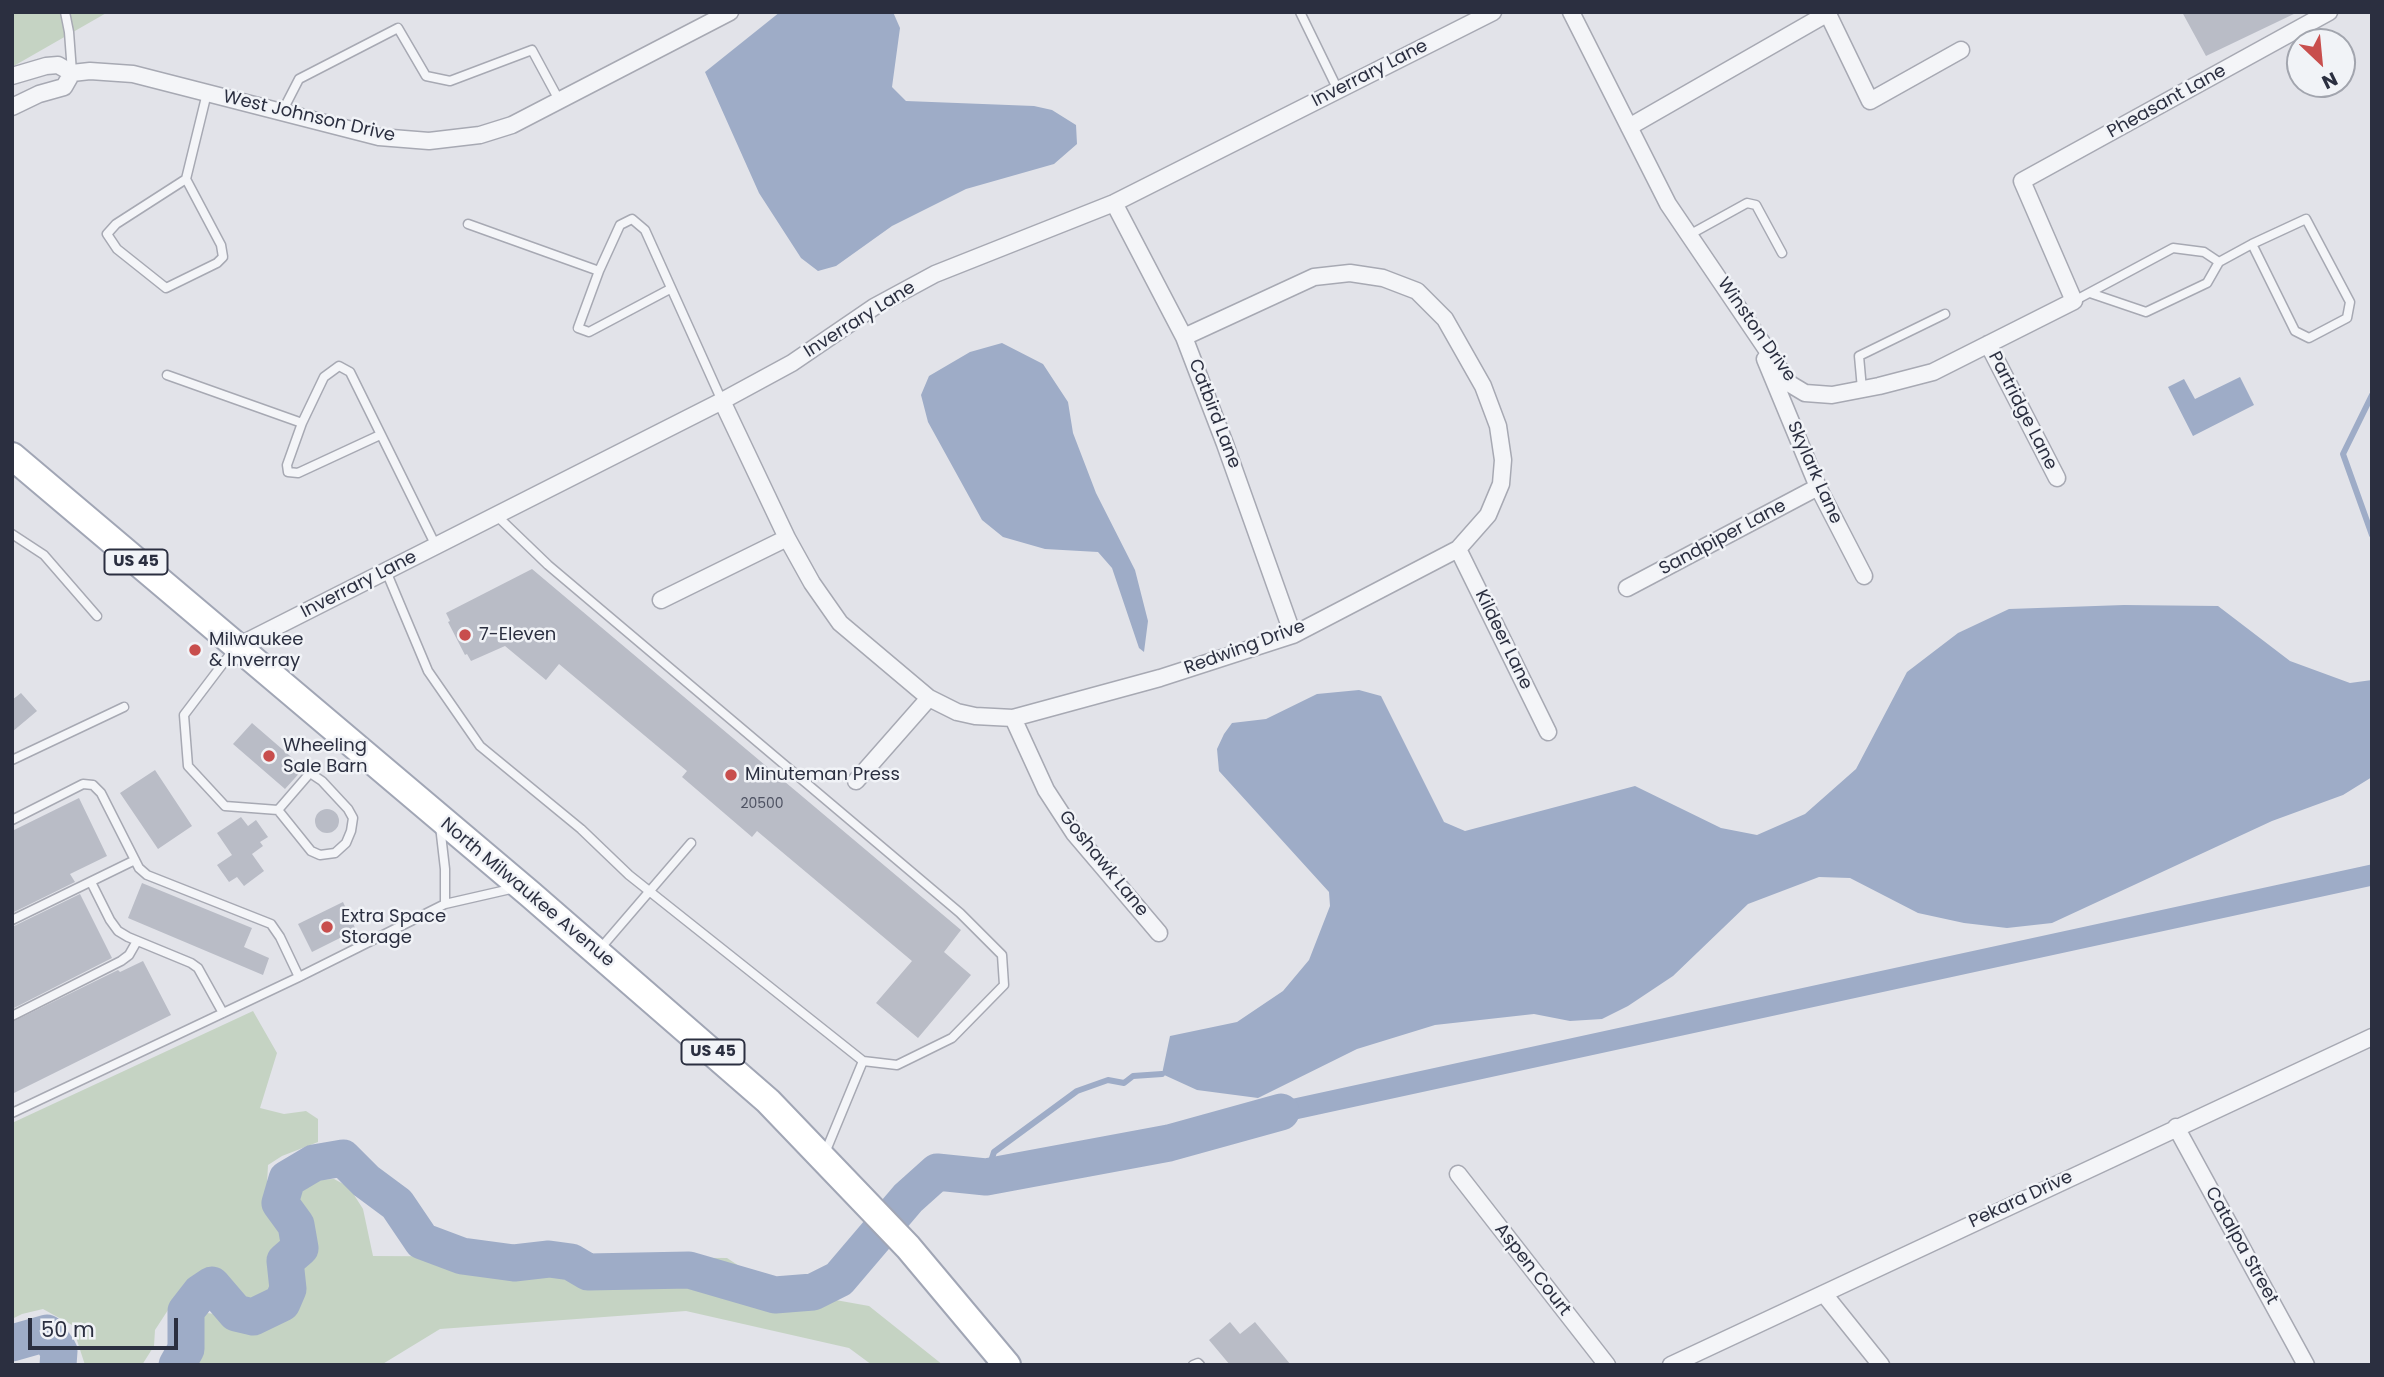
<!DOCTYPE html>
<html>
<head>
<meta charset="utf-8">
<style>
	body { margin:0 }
	#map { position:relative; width:2384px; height:1377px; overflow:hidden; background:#e2e3e9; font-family:Poppins,sans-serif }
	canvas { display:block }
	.frame { position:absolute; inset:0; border:14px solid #2b2f40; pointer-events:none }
	.north { position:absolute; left:2286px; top:28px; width:70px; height:70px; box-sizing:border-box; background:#f1f3f7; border:2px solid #a2a5ae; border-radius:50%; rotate:154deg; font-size:19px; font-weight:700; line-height:28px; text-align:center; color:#2b2f40 }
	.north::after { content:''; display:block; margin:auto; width:24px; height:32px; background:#c84e4d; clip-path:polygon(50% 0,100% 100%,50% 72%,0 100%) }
	.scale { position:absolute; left:28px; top:1318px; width:150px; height:32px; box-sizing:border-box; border:4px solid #2b2f40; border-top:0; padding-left:9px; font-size:21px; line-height:24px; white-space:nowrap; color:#2b2f40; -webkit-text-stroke:5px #f1f3f7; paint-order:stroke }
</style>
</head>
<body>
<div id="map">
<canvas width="2384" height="1377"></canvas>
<div class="frame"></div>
<div class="north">N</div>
<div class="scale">50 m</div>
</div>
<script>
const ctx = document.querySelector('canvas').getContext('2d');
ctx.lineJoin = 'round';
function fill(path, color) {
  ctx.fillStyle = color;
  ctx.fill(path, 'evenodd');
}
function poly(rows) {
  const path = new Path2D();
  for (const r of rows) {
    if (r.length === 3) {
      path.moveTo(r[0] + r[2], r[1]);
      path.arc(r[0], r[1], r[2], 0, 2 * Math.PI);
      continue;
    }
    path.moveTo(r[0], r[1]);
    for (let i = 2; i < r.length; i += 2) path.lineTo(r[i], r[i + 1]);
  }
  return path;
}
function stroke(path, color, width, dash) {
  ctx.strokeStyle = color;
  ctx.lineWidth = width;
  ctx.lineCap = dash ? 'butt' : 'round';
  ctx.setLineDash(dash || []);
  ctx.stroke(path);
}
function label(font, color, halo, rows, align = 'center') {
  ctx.font = font + ' Poppins,sans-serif';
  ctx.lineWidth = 5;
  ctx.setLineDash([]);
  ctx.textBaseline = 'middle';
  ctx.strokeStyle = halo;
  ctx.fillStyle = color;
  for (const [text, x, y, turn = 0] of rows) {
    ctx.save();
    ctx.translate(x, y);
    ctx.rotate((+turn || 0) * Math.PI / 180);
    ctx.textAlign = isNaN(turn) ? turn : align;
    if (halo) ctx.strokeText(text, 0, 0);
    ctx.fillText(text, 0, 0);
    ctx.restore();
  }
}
fill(poly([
	[12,12,108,12,12,67],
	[253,1011,277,1053,260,1108,284,1114,306,1111,318,1119,318,1142,282,1156,268,1165,266,1204,273,1219,282,1230,283,1239,270,1294,259,1301,249,1303,238,1300,217,1276,208,1276,190,1287,168,1310,155,1330,154,1346,142,1365,85,1365,72,1325,43,1309,22,1314,12,1319,12,1123],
	[334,1179,349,1187,363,1209,373,1256,727,1258,774,1289,869,1306,943,1365,872,1365,849,1348,686,1311,440,1329,381,1365,192,1365,198,1348,202,1318,207,1313,215,1314,224,1326,251,1329,271,1323,290,1306,300,1284,310,1245,297,1190,313,1180]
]), '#c5d3c3');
fill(poly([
	[780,12,893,12,900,28,892,87,906,101,1034,106,1052,110,1076,125,1077,144,1054,164,966,189,892,226,836,266,818,271,801,258,759,193,705,72],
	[1002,343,1043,364,1068,402,1073,433,1096,493,1135,570,1148,621,1144,652,1139,648,1112,568,1098,552,1045,549,1003,537,982,520,928,422,921,395,929,376,970,352],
	[2240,377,2254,405,2193,436,2168,387,2184,379,2195,399],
	[2124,605,2218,606,2290,661,2350,683,2372,680,2372,777,2343,795,2272,821,2052,923,2007,928,1964,923,1918,913,1850,878,1819,877,1748,904,1673,976,1628,1006,1602,1019,1570,1021,1534,1014,1435,1025,1357,1049,1258,1098,1197,1090,1162,1074,1170,1036,1237,1022,1283,991,1309,960,1330,906,1329,892,1219,771,1217,749,1224,734,1232,723,1266,719,1317,694,1359,690,1381,696,1444,822,1465,831,1635,786,1721,828,1757,835,1805,814,1856,769,1907,672,1958,633,2009,609]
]), '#9eacc7');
stroke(poly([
	[2372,395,2343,454,2372,535],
	[986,1177,994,1152,1077,1091,1108,1080,1124,1083,1133,1076,1162,1074]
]), '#9eacc7', 6);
stroke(poly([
	[1281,1112,2372,875]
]), '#9eacc7', 21);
stroke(poly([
	[12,1343,47,1333,59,1351,58,1365],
	[177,1365,186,1349,186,1311,200,1293,212,1285,236,1313,253,1317,282,1303,288,1289,285,1261,300,1248,296,1225,280,1203,287,1179,314,1163,343,1158,366,1181,397,1204,422,1241,462,1256,514,1263,549,1259,571,1262,588,1272,689,1270,775,1295,813,1292,839,1279,908,1198,937,1172,986,1177,1169,1143,1281,1112]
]), '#9eacc7', 37);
fill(poly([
	[2182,12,2298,12,2206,56],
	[532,569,961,930,944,952,971,975,918,1038,876,1003,912,961,757,831,752,837,682,777,687,771,559,664,546,680,505,646,471,661,467,654,465,655,448,622,450,621,446,613],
	[21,693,37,711,12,732,12,700],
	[252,723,304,768,285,789,233,744],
	[155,770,192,826,158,849,120,793],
	[79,798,107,856,70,874,75,882,12,913,12,831],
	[327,821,12],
	[241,817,248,826,256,820,268,837,260,842,263,846,252,854,264,871,244,886,237,877,229,882,217,865,232,855,217,833],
	[142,883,252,928,244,947,269,958,263,975,128,918],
	[80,894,112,958,12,1009,12,927],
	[343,902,356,930,312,952,298,924],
	[143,961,171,1015,12,1094,12,1022,118,970,120,972],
	[1230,1322,1240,1334,1255,1322,1291,1365,1230,1365,1209,1340]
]), '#b9bcc6');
const service = poly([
	[65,12,69,32,72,72],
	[1300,12,1338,90],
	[282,112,299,79,398,28,426,76,450,81,532,50,559,100],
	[186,179,221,245,223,257,217,263,166,288,117,249,107,234,116,224,186,179],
	[186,179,207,93],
	[468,224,599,271],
	[1689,235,1747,203,1756,205,1782,253],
	[670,289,589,332,578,328,599,271,620,225,632,219,645,230,722,401],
	[2090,293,2146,312,2207,283,2219,262,2252,244,2306,219,2350,302,2347,318,2309,338,2295,331,2252,244],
	[2074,301,2173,248,2204,252,2219,262],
	[167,375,302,423],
	[1862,389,1859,356,1945,314],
	[380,435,298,473,288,472,287,465,302,423,324,377,339,366,350,372,436,546],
	[496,515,548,565,960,913,1002,955,1004,985,952,1038,897,1065,863,1061],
	[12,534,44,555,97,616],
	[386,571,428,671,480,746,581,829,629,875,863,1061,825,1153],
	[234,649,184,715,188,766,225,806,278,810,311,851,320,855,335,853,346,843,351,831,353,818,348,809,322,781,310,773,278,810],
	[12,760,124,707],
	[12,820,83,784,93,785,101,793,139,868,147,875,271,924,280,937,299,977],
	[440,826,445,869,445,904],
	[91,882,110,920,118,931,128,937,191,963,198,968,223,1013],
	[12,920,135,860],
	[599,950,691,843],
	[12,1016,121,961,129,955,137,941],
	[12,1113,299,977,445,904,515,888],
	[1193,1365,1198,1363,1200,1365]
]);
const minor = poly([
	[1571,12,1668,204,1790,384,1805,393,1832,395,1879,386,1933,372,2074,301,2022,181,2329,12],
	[1827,12,1870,101,1961,50],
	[12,76,46,66,58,65,72,73,90,71,133,74,379,137,429,141,480,135,512,125,730,12],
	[12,107,39,94,64,87,72,73],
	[1629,127,1828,13],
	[1114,203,1184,337,1225,444,1293,635],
	[1988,344,2057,478],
	[1765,359,1818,487,1864,576],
	[722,401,787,538,812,583,840,623,929,698,957,712,975,716,1013,718,1160,678,1293,635,1458,549,1488,515,1501,484,1503,460,1498,426,1483,386,1445,319,1417,291,1383,278,1350,273,1314,277,1184,337],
	[1458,549,1548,732],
	[1627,588,1818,487],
	[661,600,787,538],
	[236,647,722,401,792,363,874,307,935,274,1114,203,1493,12],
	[1013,718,1046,790,1074,833,1159,933],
	[856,781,929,698],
	[2176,1127,2306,1365],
	[1458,1174,1607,1365],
	[1824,1294,1881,1365],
	[1671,1365,2372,1037]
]);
const primary = poly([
	[12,456,530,894,768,1101,908,1247,1007,1365]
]);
stroke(service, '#a7a9b3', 11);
stroke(minor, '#a7a9b3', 19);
stroke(primary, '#a1a6b5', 30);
stroke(service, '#f4f5f8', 8);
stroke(minor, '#f4f5f8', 16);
stroke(primary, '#fff', 26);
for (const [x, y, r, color] of [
	[465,635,7,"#c84e4d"],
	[195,650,7,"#c84e4d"],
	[269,756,7,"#c84e4d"],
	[731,775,7,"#c84e4d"],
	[327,927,7,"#c84e4d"]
]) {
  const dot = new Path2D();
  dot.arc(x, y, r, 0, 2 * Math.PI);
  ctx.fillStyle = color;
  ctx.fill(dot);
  stroke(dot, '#f1f3f7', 2.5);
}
label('14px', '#4e5262', null, [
	["20500",762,804]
]);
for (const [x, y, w] of [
	[136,562,63],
	[713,1052,63]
]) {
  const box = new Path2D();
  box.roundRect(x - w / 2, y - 12.5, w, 25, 5);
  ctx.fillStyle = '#f1f3f7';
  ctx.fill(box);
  stroke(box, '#2b2f40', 2);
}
label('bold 16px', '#2b2f40', null, [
	["US 45",136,562],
	["US 45",713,1052]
]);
label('18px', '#2b2f40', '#f1f3f7', [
	["Inverrary Lane",1370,74,-27],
	["Pheasant Lane",2167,102,-29],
	["West Johnson Drive",309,117,13],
	["Inverrary Lane",860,320,-32],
	["Winston Drive",1756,330,55],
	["Partridge Lane",2022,411,63],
	["Catbird Lane",1214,414,69],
	["Skylark Lane",1814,473,66],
	["Sandpiper Lane",1723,538,-28],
	["Inverrary Lane",359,585,-27],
	["Kildeer Lane",1503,640,64],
	["Redwing Drive",1245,648,-20],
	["Goshawk Lane",1103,864,51],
	["North Milwaukee Avenue",527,893,40],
	["Pekara Drive",2021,1200,-25],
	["Catalpa Street",2241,1246,61],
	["Aspen Court",1532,1270,52]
]);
label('18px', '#2b2f40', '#f1f3f7', [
	["7-Eleven",479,635],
	["Milwaukee",209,640],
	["& Inverray",209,661],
	["Wheeling",283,746],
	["Sale Barn",283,767],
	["Minuteman Press",745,775],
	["Extra Space",341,917],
	["Storage",341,938]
], 'left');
</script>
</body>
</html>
